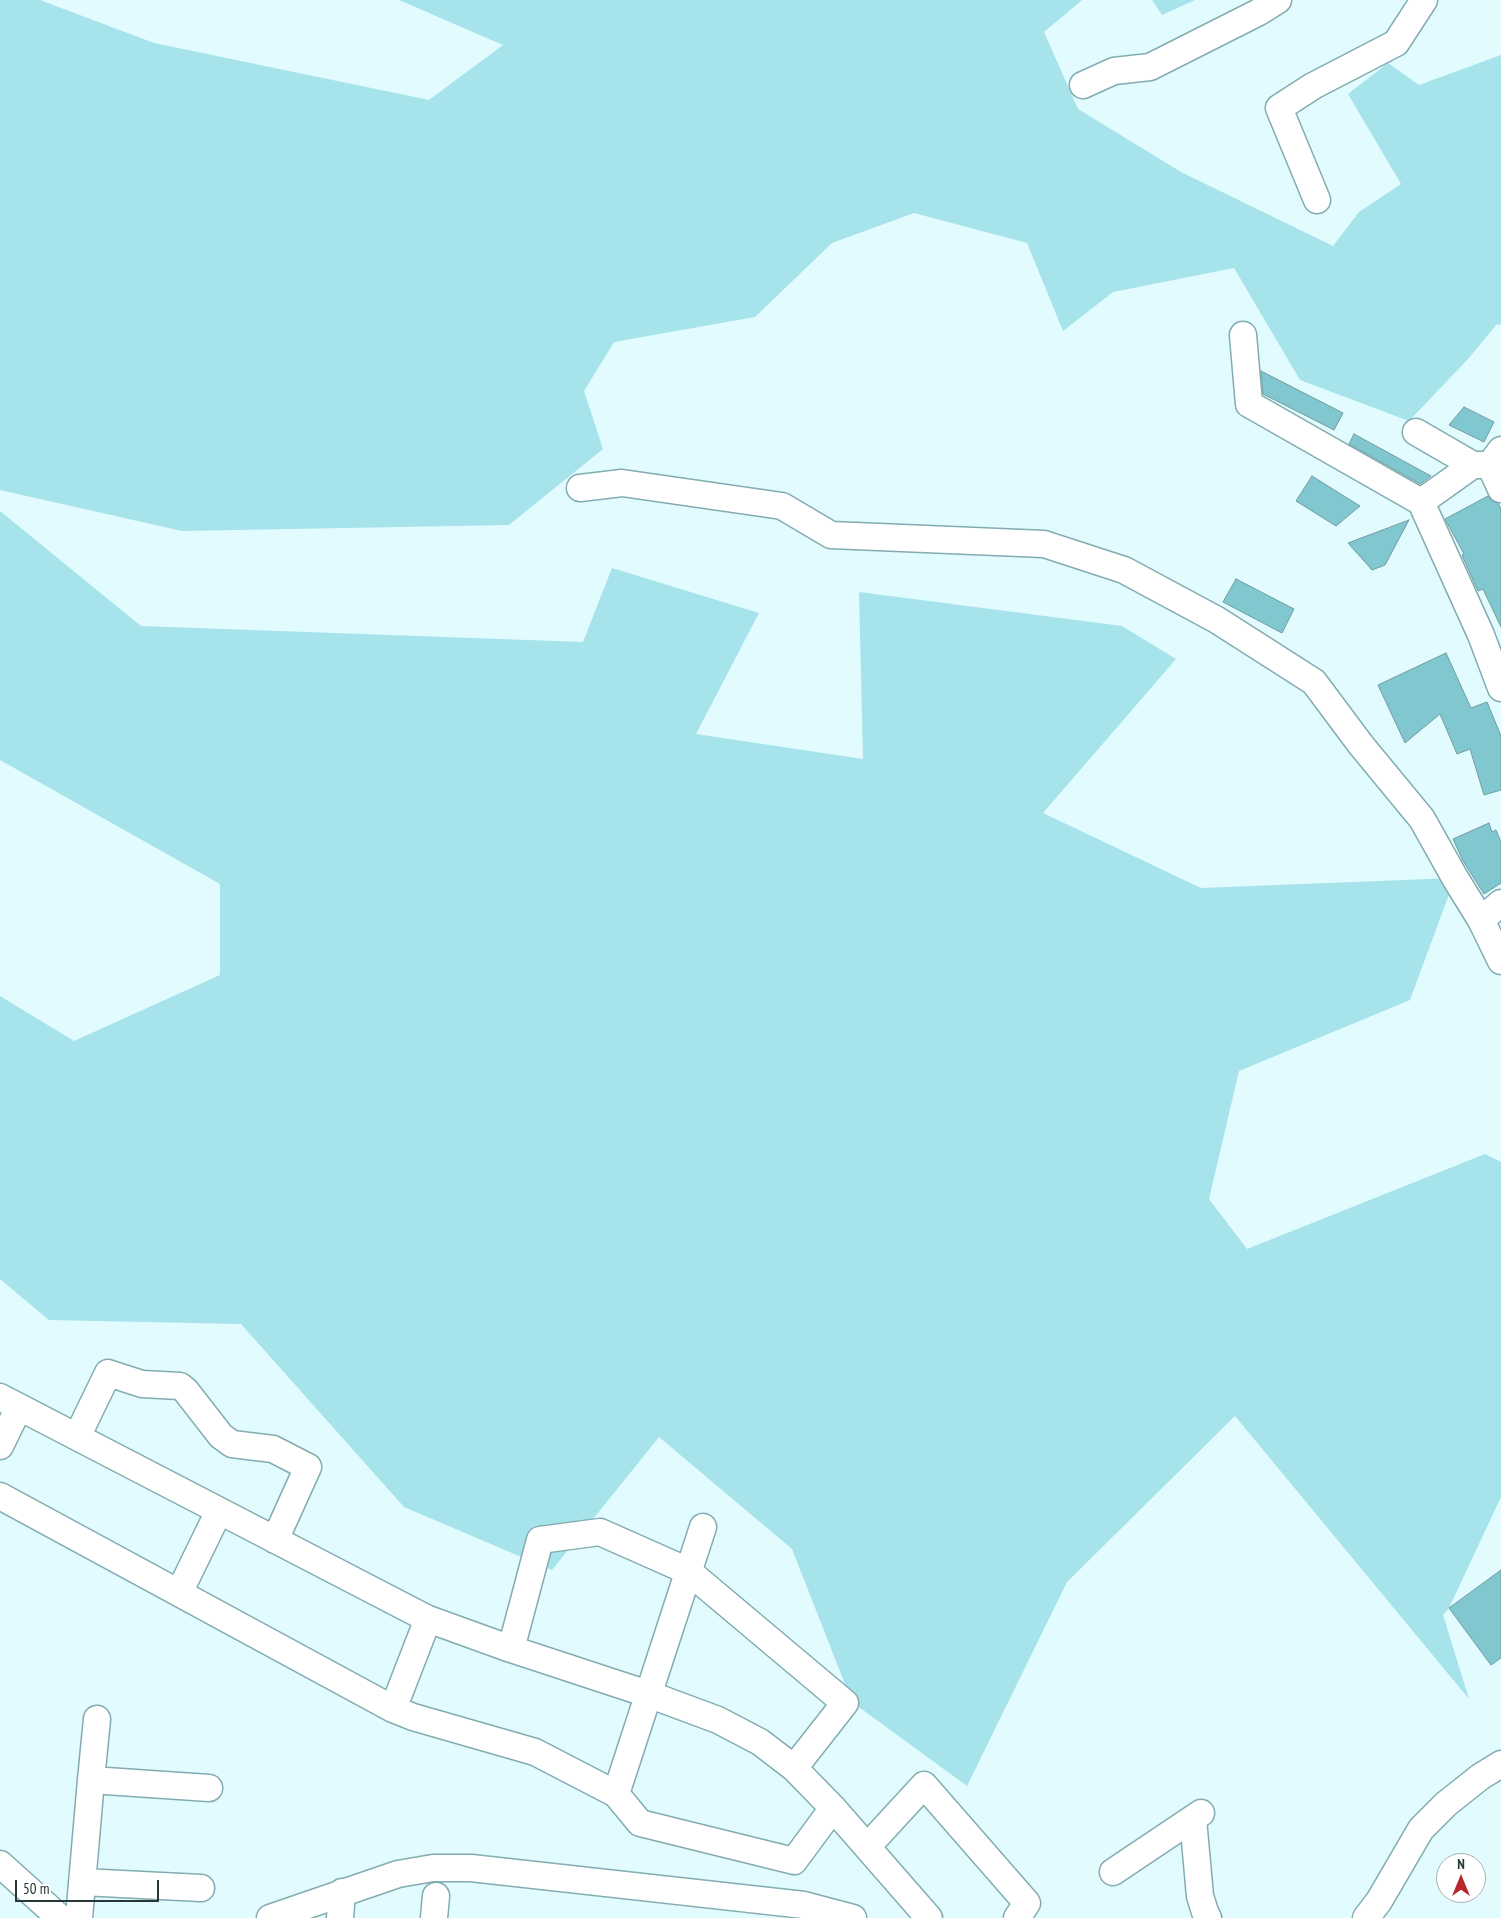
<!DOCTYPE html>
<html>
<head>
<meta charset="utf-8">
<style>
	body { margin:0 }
	#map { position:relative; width:1501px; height:1918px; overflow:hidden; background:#e1fbfe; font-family:"PT Sans Narrow",sans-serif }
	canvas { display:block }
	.north { position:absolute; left:1436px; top:1853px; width:50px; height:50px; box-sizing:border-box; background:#fff; border:1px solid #a8afb0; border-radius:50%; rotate:0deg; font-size:14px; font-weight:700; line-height:20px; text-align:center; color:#263739 }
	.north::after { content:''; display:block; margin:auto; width:18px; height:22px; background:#b7272b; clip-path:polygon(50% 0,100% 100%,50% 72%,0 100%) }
	.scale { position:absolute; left:15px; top:1880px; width:144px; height:22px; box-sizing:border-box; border:2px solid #263739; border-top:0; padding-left:6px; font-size:15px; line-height:18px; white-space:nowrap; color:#263739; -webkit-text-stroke:4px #fff; paint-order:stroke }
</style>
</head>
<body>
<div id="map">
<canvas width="1501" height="1918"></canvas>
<div class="north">N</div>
<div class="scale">50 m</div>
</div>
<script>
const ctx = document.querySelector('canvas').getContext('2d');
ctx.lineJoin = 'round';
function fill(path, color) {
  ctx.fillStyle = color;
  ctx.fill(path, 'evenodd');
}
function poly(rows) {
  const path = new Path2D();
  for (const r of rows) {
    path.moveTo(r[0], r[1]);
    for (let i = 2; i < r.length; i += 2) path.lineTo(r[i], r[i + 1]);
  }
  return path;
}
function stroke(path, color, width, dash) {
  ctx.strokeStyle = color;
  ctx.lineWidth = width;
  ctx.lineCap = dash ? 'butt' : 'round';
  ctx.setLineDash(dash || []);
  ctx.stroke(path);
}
fill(poly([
	[0,0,40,0,154,43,429,100,503,45,399,0,1082,0,1044,32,1078,109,1181,172,1333,246,1359,212,1401,184,1348,94,1388,63,1419,85,1501,55,1501,325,1497,324,1468,359,1409,421,1300,380,1234,268,1113,292,1063,331,1027,243,914,213,832,243,755,317,614,342,584,391,603,449,509,525,182,531,0,490],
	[1152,0,1195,0,1162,15],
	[0,511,141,626,583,642,612,568,759,613,696,734,863,759,859,592,1122,626,1176,659,1043,813,1201,888,1455,878,1410,1000,1239,1071,1209,1199,1247,1249,1485,1154,1501,1162,1501,1497,1449,1608,1443,1615,1469,1699,1235,1416,1067,1582,967,1786,852,1702,792,1549,659,1437,552,1570,404,1507,241,1324,49,1320,0,1279,0,996,74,1041,220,975,220,884,0,760]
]), '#a6e3ea');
const building = poly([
	[1261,371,1343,413,1334,430,1263,394,1261,371],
	[1464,407,1494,422,1484,442,1449,425,1464,407],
	[1354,434,1431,476,1420,484,1349,444,1354,434],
	[1312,476,1360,506,1336,526,1296,501,1312,476],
	[1488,496,1492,501,1498,503,1501,509,1501,627,1483,589,1478,591,1462,555,1464,554,1445,519,1488,496],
	[1409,520,1385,565,1372,570,1348,543,1409,520],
	[1236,579,1294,609,1282,633,1223,602,1236,579],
	[1446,653,1471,708,1487,702,1501,736,1501,790,1484,795,1470,749,1457,754,1440,714,1405,743,1378,685,1446,653],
	[1489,823,1492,832,1496,830,1501,842,1501,883,1484,894,1463,861,1453,839,1489,823],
	[1501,1570,1501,1658,1491,1665,1449,1608,1501,1570]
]);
fill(building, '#80c7cf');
stroke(building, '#729ca1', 1);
const minor = poly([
	[1083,85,1114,71,1150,67,1259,12,1278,0],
	[1317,200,1279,108,1313,86,1396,43,1424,0],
	[1243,335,1249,404,1421,502,1481,635,1501,688],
	[1416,432,1473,465],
	[1490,465,1501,489],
	[580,488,622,483,782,506,831,535,1044,544,1124,570,1217,620,1314,682,1361,745,1422,819,1455,878,1481,920,1501,961],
	[1421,502,1473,465,1490,465,1501,450],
	[1481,920,1501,903],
	[0,1397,428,1619,511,1649,648,1694,718,1720,760,1742,794,1768,833,1808,929,1918],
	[77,1437,108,1373,142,1384,180,1386,186,1391,221,1436,232,1444,273,1449,308,1467,275,1540],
	[0,1446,19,1407],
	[0,1496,393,1709,413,1717,535,1752,616,1794],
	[703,1527,616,1794,640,1823,794,1861,833,1808],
	[179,1593,219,1511],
	[511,1649,540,1540,600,1532,688,1571,845,1703,794,1768],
	[393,1709,428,1619],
	[91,1780,97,1719],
	[1193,1819,1200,1896,1205,1912,1208,1918],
	[867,1847,924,1785,1027,1903,1017,1918],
	[0,1864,60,1918],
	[1113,1872,1201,1813],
	[82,1882,201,1888],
	[79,1918,91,1780,209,1788],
	[270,1918,398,1874,433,1868,471,1868,804,1905,853,1918],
	[340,1918,342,1892],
	[434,1918,436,1896],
	[1366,1918,1379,1901,1421,1829,1446,1804,1480,1777,1501,1764]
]);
stroke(minor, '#82acb1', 29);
stroke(minor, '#fff', 26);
</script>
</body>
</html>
